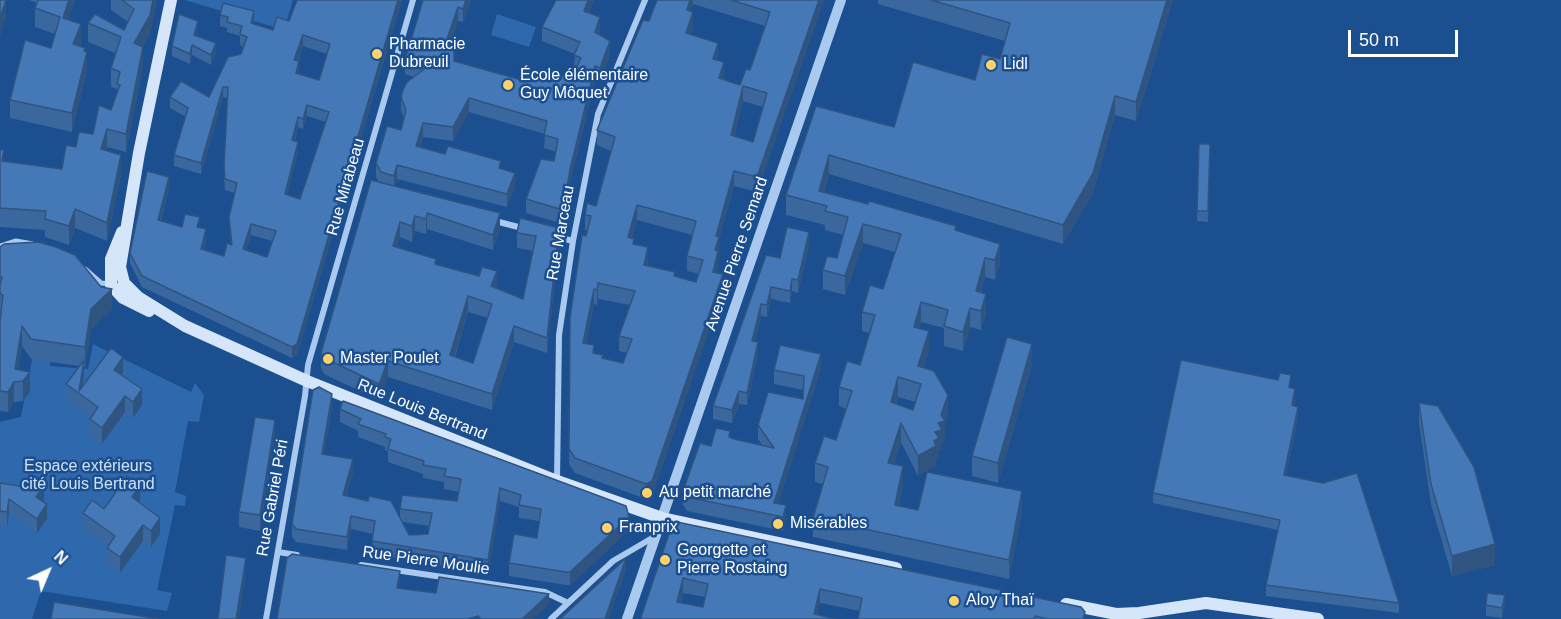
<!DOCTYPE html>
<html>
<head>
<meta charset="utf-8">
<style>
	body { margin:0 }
	#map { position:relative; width:1561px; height:619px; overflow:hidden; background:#1b4f8f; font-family:Arial,sans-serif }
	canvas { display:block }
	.north { position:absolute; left:18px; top:541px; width:60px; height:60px; -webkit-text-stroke:4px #1b4f8f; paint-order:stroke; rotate:44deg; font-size:16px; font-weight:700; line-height:24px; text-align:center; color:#fff }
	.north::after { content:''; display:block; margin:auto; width:21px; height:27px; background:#fff; clip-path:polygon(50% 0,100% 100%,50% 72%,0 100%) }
	.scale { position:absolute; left:1348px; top:30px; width:110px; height:27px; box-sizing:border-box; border:3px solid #fff; border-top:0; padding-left:8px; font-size:18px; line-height:21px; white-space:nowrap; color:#fff; -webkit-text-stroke:4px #1b4f8f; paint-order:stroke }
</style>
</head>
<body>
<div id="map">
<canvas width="1561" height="619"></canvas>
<div class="north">N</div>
<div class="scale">50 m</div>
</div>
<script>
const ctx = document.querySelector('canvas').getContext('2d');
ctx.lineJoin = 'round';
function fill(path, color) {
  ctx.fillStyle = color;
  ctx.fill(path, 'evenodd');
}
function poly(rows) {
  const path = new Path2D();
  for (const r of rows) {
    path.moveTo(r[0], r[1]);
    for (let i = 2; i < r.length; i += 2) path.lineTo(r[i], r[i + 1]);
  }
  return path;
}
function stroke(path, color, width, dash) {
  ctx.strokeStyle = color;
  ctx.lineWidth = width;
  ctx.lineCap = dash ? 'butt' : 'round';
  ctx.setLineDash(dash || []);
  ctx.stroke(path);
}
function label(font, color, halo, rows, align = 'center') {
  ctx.font = font + ' Arial,sans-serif';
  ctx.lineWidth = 5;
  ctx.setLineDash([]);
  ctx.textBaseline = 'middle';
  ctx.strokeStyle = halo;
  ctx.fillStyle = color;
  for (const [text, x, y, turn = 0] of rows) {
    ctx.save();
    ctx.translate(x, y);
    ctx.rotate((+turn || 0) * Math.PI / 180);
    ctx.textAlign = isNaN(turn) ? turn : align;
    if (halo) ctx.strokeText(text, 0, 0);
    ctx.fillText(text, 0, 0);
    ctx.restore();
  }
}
fill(poly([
	[185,0,293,0,284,30],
	[497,14,536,27,529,47,491,35],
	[36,339,53,341,50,366,88,369,93,344,191,392,195,383,204,395,199,422,188,421,175,492,186,496,185,506,175,505,157,590,172,593,167,611,41,591,32,619,0,619,0,422,21,417]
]), '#2e69ad');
stroke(poly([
	[0,246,16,241,33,244],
	[85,269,101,283,110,284]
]), '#a9c9ee', 5);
stroke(poly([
	[495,221,526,229],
	[553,236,573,241],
	[557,481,559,335,573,241,598,114,645,0],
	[278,552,297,555],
	[361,565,545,592,568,603],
	[266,619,305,396,308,365,413,0],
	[551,619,613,561,654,537]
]), '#a9c9ee', 6);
stroke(poly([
	[627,619,841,0]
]), '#a9c9ee', 10);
stroke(poly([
	[171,0,139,153,120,267,124,283,138,297,185,326,307,381,557,481,662,518,896,568],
	[122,232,111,259,111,285,123,298,149,311],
	[1066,604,1116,614,1139,613,1206,603,1318,619]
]), '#d6e6fa', 12);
fill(poly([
	[29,0,75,0,68,20,81,43,80,46,85,52,87,71,72,132,10,118,10,100,51,48,55,34,35,27,35,8,37,3],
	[111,0,157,0,150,33,142,47,143,65,126,152,107,147,106,151,121,174,107,241,75,228,69,245,45,237,45,230,0,227,0,150,4,161,62,169,76,147,93,134,111,110,117,92,117,89,111,87,111,68,115,53,88,42,88,23,124,30,128,22,111,10],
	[297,0,402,0,297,355,292,358,142,287,130,263,130,253,169,188,161,221,182,227,200,227,206,240,204,250,224,256,231,245,229,217,235,193,225,190,224,177,227,98,223,97,201,174,174,166,174,155,186,117,170,108,170,97,209,97,241,54,243,47,240,45,240,36,227,32,227,28,220,26,220,15,254,22,253,24,273,30,289,21],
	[303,46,327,54,319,80,299,73,298,61],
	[307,116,326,122,300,199,287,195,298,152,295,141,298,127,303,129],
	[251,235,272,241,267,257,246,250],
	[423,0,471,0,463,22,458,21,450,44,454,61,525,81,561,79,572,77,576,70,574,69,575,54,542,41,542,27,556,0,594,0,589,13,600,31,599,35,610,55,600,81,595,80,570,183,563,224,526,213,526,199,554,161,556,152,544,148,545,134,469,112,453,141,423,137,420,147,501,169,515,187,507,207,397,179,395,186,500,229,493,250,427,229,426,234,415,231,412,242,400,237,397,247,436,264,523,299,533,251,517,248,517,233,520,218,559,244,547,353,514,342,492,410,388,377,379,400,324,374,321,368,321,353,379,182,376,177,376,163,401,130,404,118,401,111,401,97,414,77,405,74,405,60],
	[468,312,488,318,473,363,455,357],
	[657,0,824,0,757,192,734,186,719,239,718,266,716,273,723,289,652,496,646,499,575,473,569,464,570,318,588,230,585,230,585,215,596,206,611,151,597,145,597,130,649,21],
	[693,4,765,26,750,70,740,85,723,80,724,77,717,60,718,58,690,34,693,27,691,11],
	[743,101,763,107,753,142,734,136],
	[637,220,692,235,687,256,687,271,699,274,696,282,675,276,647,266,648,262,634,244,632,238],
	[598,299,630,305,619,336,619,351,627,353,623,363,603,359,594,354,586,344,594,304,597,305],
	[878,0,1173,0,1136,121,1115,115,1093,193,1063,244,829,174,824,192,956,230,1000,263,995,280,985,277,981,292,986,313,981,330,970,327,963,351,944,346,944,328,921,322,919,328,929,351,923,368,948,414,945,424,945,441,942,442,942,449,939,450,939,458,936,459,936,465,918,476,901,442,894,464,903,486,899,506,918,510,1022,511,1009,579,813,537,813,518,823,484,815,482,815,463,836,440,846,409,839,406,839,387,860,365,869,333,862,331,862,312,883,289,895,252,863,243,845,295,823,289,823,270,837,258,843,235,825,230,825,225,786,215,786,195,816,106,894,127,975,80,1000,59,1005,41,878,4],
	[898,397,916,402,913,410,896,404],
	[198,31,196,36,216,53,211,65,192,55,190,64,172,56,172,46],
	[1199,144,1210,144,1208,222,1197,221],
	[809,245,798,293,792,291,790,303,771,299,767,317,761,316,755,341,758,354,747,405,739,404,732,423,713,419,713,406,780,258],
	[0,247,112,309,91,329,85,367,84,367,84,375,82,387,123,373,122,375,142,405,133,418,125,412,102,444,90,435,90,419,91,417,66,399,66,384,79,366,31,359,22,346,18,370,30,392,23,401,14,402,8,412,0,411,0,321,1,314,0,314],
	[1032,364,998,483,972,476,972,456],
	[821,368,778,504,786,519,783,531,687,511,683,505,683,491,711,446,730,437,734,439,763,446,758,439,758,425,803,399,803,390,774,384,774,370],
	[1291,387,1295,399,1294,406,1298,417,1286,476,1399,603,1399,613,1266,596,1266,585,1278,530,1153,503,1153,493],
	[1419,403,1495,565,1452,576,1431,504,1419,423],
	[332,407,324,454,353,472,346,496,400,518,400,509,457,501,459,492,444,489,444,482,423,478,423,474,388,462,388,451,385,450,385,447,358,437,358,431,340,422,340,409,629,530,570,585,566,585,509,576,509,563,537,538,539,521,519,518,519,507,500,501,488,573,372,554,373,534,351,529,347,550,296,542,292,537,292,524],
	[403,522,429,526,428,534,409,535],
	[275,436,260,531,239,527,239,512],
	[0,483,44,500,43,501,47,519,37,533,9,513,7,527,0,526],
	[140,501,139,503,160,534,151,547,143,541,120,573,107,563,107,548,108,546,83,528,83,513],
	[672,525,1085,619,858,619,860,611,820,603,817,615,836,619,641,619],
	[683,593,705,597,703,607,681,603],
	[1486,605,1505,606,1502,618,1486,616]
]), '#3a679d');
fill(poly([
	[6,0,6,17,0,37,0,18],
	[69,0,75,0,63,36,63,18],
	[153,0,157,0,150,33,134,61,134,43],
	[398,0,402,0,297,355,292,358,292,347],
	[466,0,471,0,463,22,463,9],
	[588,0,594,0,584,24,584,11],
	[690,0,693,0,693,4,687,25,687,10],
	[819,0,824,0,757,192,757,177],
	[1167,0,1173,0,1136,121,1136,102],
	[458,7,458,21,450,44,450,55,447,39],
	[254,11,254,22,251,34,251,23],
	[693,12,693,27,686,48,686,33],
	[600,17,600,31,595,46,595,32],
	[198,21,198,31,194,45,194,35],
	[81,24,81,43,73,62,73,44],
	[303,35,303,46,294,70,294,60],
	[610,41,610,55,600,81,600,68],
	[216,43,216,53,211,65,211,55],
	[718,43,718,58,713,74,713,59],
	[192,45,192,55,190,64,190,54],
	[143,47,143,65,126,152,126,134],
	[85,48,85,60,87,52,87,71,72,132,72,113],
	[299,61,299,72,296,83,296,73],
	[724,62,724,77,719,93,719,78],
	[595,66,595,80,570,183,563,224,563,210,570,170],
	[743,86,743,101,731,151,731,135],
	[223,87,223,97,201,174,201,163],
	[1115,96,1115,115,1093,193,1063,244,1063,225],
	[469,98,469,112,453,141,453,127],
	[307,105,307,116,303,129,303,119],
	[298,117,298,127,292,151,292,140],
	[423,123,423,137,416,160,416,146],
	[107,129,107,147,101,168,101,149],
	[298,142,298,152,285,205,285,194],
	[121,155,121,174,107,241,107,223],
	[829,155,829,174,820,205,819,191],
	[397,165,397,179,394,189,394,176],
	[734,171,734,186,719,239,718,266,713,287,713,272,716,236],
	[515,173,515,187,507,207,507,194],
	[169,177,169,188,158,231,158,220],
	[637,205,637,220,628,252,628,237],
	[75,209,75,228,69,245,69,226],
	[427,213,427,229,426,234,426,219],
	[500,213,500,229,493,250,493,235],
	[415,216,415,231,412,242,412,226],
	[400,222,400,237,393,261,393,246],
	[251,224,251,235,243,259,243,249],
	[863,224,863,243,845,295,845,276],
	[559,228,559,244,547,353,547,338],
	[206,229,206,240,201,260,201,249],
	[809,232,809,245,798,293,798,280],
	[1000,244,1000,263,995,280,995,260],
	[648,247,648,262,644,280,644,265],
	[985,258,985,277,976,310,976,291],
	[497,271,497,287,491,301,491,286],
	[723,274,723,289,652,496,646,499,646,484],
	[792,279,792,291,790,303,790,291],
	[598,283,598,299,597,305,597,290],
	[771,287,771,299,767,317,767,305],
	[112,289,112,309,91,329,85,367,85,347,91,309],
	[594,289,594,304,583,358,583,343],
	[986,294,986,313,981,330,981,311],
	[468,296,468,312,450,371,450,355],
	[921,302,921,322,914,346,914,327],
	[761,304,761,316,752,353,752,341],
	[970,308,970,327,963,351,963,332],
	[22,326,22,346,16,382,15,369],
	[514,326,514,342,492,410,492,394],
	[929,331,929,351,918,385,918,366],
	[758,342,758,354,747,405,747,393],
	[1032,344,1032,364,998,483,998,463],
	[821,354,821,368,775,515,774,503],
	[123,357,123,373,114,385,114,370],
	[84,360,84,375,81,395,79,393],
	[388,361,388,377,379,400,379,384],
	[30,372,30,392,23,401,23,381],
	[898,377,898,397,891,422,891,402],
	[14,382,14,402,8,412,8,392],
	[142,389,142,405,133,418,133,402],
	[1295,389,1295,399,1292,415,1292,405],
	[739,391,739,404,732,423,732,410],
	[332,394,332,407,322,467,322,454],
	[948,395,948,414,945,424,945,441,942,442,942,449,939,450,939,458,936,459,936,465,918,476,918,456,935,432],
	[125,396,125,412,102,444,102,428],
	[1298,407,1298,417,1284,486,1284,475],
	[275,420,275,436,260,531,260,515],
	[901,423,901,442,888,482,888,463],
	[353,459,353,472,343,508,343,495],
	[903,466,903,486,895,524,895,505],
	[44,485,44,500,36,511,36,497],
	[140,486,140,501,132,513,132,497],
	[500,488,500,501,488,573,488,560],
	[1022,491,1022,511,1009,579,1009,560],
	[9,499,9,513,7,527,7,512],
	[47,504,47,519,37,533,37,519],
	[786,505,786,519,783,531,783,517],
	[351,516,351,529,347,550,347,537],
	[629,517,629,530,570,585,570,572],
	[160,518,160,534,151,547,151,531],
	[143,525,143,541,120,573,120,557],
	[1495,544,1495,565,1452,576,1452,556],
	[246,558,246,573,239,619,236,619],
	[626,558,626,570,609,619,605,619],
	[400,571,400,581,397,599,397,588],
	[683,578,683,593,677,616,677,602],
	[820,589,820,603,816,619,814,614],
	[549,594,549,605,533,619,522,619],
	[1505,595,1505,606,1502,618,1502,608]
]), '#305480');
const building = poly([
	[0,0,6,0,0,18,0,0],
	[38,0,69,0,63,18,81,24,73,44,85,48,84,51,87,52,72,113,10,100,25,40,51,48,60,17,35,8,38,0],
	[122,0,153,0,150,15,134,43,143,47,126,134,107,129,101,149,121,155,107,223,75,209,69,226,45,219,46,211,0,208,0,150,4,150,2,161,62,169,66,145,76,147,79,132,93,134,99,105,111,110,120,85,117,84,120,72,111,68,121,37,88,23,95,14,124,30,134,9,122,0],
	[297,0,398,0,297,344,292,347,142,276,130,253,147,171,169,177,158,220,182,227,185,214,200,217,197,227,206,229,201,249,224,256,227,243,232,245,229,217,237,183,225,179,224,166,228,87,223,87,201,163,174,155,188,108,170,97,181,81,209,97,228,57,241,54,247,37,240,34,242,26,227,22,228,17,220,15,223,3,254,11,251,23,273,30,277,17,289,21,297,0],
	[303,35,330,44,319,80,296,73,299,61,294,60,303,35],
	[307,105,329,112,300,199,285,194,298,142,292,140,298,117,303,119,307,105],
	[251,224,276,231,267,257,243,249,251,224],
	[423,0,466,0,463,9,458,7,447,39,450,42,448,46,454,48,454,61,525,81,528,69,561,79,562,75,572,77,581,58,574,55,580,42,542,27,556,0,588,0,584,11,600,17,595,32,610,41,600,68,595,66,570,170,563,210,526,199,541,159,554,161,558,139,544,135,547,121,469,98,453,127,423,123,416,146,445,154,448,146,501,161,499,168,515,173,507,194,397,165,394,176,381,172,376,163,387,126,401,130,406,110,401,97,403,90,407,82,427,67,405,60,423,0],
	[657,0,690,0,687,10,693,12,686,33,718,43,713,59,724,62,719,78,740,85,746,69,750,70,770,12,731,0,819,0,757,177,734,171,716,236,719,237,715,250,718,251,713,272,723,274,652,481,646,484,575,458,569,449,570,318,582,235,586,236,591,216,585,215,587,203,596,206,615,137,597,130,643,20,649,21,657,0],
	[743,86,767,93,753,142,731,135,743,86],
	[637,205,696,221,687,256,703,260,696,282,674,276,675,272,644,265,648,247,633,244,634,239,628,237,637,205],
	[598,283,635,291,619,336,632,339,623,363,602,358,603,355,593,353,594,345,583,343,594,289,597,290,598,283],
	[931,0,1167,0,1136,102,1115,96,1093,173,1063,225,829,155,819,191,868,204,869,201,956,226,955,230,1000,244,995,260,985,258,976,291,986,294,981,311,970,308,963,332,944,326,948,310,921,302,914,327,929,331,918,366,934,371,948,395,941,415,945,421,938,423,942,430,935,432,939,438,934,441,936,446,918,456,901,423,888,463,903,466,895,505,918,510,927,472,1022,491,1009,560,813,518,828,467,815,463,824,436,836,440,852,391,839,387,847,361,860,365,875,315,862,312,870,285,883,289,901,234,863,224,845,276,823,270,827,256,837,258,848,217,825,211,827,206,786,195,816,106,894,127,913,62,975,80,982,54,1000,59,1010,23,931,0],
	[898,377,921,384,913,410,891,402,898,377],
	[179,14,198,21,194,35,216,43,211,55,192,45,190,54,172,46,179,14],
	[1199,144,1210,144,1208,211,1197,211,1199,144],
	[371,180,500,213,493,235,427,213,426,219,415,216,412,226,400,222,393,246,436,259,435,264,479,276,482,267,497,271,491,286,523,299,536,236,517,233,520,218,559,228,547,338,514,326,492,394,388,361,379,384,324,358,321,353,371,180],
	[468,296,492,304,473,363,450,355,468,296],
	[787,227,809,232,798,280,792,279,790,291,771,287,767,305,761,304,752,341,758,342,747,393,739,391,732,410,713,406,766,255,780,258,787,227],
	[38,242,56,247,75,255,101,287,112,289,91,309,85,347,31,339,22,326,15,369,30,372,23,381,14,382,8,392,0,391,0,321,3,295,0,294,0,285,2,277,0,277,0,247,4,244,38,242],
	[1007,337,1032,344,998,463,972,456,1007,337],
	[780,345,821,354,774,503,786,505,783,517,687,497,683,491,700,443,711,446,716,428,730,431,729,437,734,439,774,448,758,425,768,392,803,399,804,376,774,370,780,345],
	[111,348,123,357,114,370,142,389,133,402,125,396,102,428,90,419,98,407,66,384,84,360,79,391,111,348],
	[1181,360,1278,380,1280,373,1291,375,1289,387,1295,389,1292,405,1298,407,1284,475,1323,483,1357,473,1399,603,1266,585,1280,520,1153,493,1181,360],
	[319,387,332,394,322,454,353,459,343,495,368,501,369,496,391,501,409,535,428,534,432,513,400,509,402,495,457,501,461,479,444,476,446,469,423,465,424,461,388,449,391,439,385,437,386,434,358,424,361,419,340,409,343,401,626,506,629,517,570,572,566,572,509,563,514,534,537,538,541,509,519,505,521,495,500,488,488,560,372,541,375,521,351,516,347,537,296,529,292,524,313,390,319,387],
	[1419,403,1438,406,1474,467,1495,544,1452,556,1431,484,1419,403],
	[255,417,275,420,260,515,239,512,255,417],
	[127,476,140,486,132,497,160,518,151,531,143,525,120,557,107,548,115,536,83,513,92,500,104,509,127,476],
	[32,477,44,485,36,497,47,504,37,519,9,499,7,512,0,511,0,483,26,487,32,477],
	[677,522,1081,607,1085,612,1083,619,1048,619,1035,616,1034,619,858,619,862,598,820,589,814,614,836,619,642,619,641,617,672,525,677,522],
	[683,578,708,584,703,607,677,602,683,578],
	[292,554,400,571,397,588,436,593,439,577,549,594,522,619,481,619,478,616,468,619,277,619,287,558,292,554],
	[226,555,246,558,236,619,218,619,226,555],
	[626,558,605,619,560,619,626,558],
	[1487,593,1505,595,1502,608,1486,605,1487,593],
	[54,602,159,619,51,619,54,602]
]);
fill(building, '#4478b7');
stroke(building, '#305480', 1.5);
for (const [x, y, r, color] of [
	[377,54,6,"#ffd166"],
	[991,65,6,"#ffd166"],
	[508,85,6,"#ffd166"],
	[328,359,6,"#ffd166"],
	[647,493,6,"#ffd166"],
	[778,524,6,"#ffd166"],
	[607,528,6,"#ffd166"],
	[665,560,6,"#ffd166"],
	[954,601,6,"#ffd166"]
]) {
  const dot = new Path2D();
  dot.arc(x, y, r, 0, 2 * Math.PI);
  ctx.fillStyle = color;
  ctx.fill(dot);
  stroke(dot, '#1b4f8f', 2);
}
label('16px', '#fff', '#1b4f8f', [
	["Pharmacie",389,45],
	["Dubreuil",389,63],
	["Lidl",1003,65],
	["École élémentaire",520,76],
	["Guy Môquet",520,94],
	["Master Poulet",340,359],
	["Au petit marché",659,493],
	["Misérables",790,524],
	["Franprix",619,528],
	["Georgette et",677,551],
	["Pierre Rostaing",677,569],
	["Aloy Thaï",966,601]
], 'left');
label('16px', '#fff', '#1b4f8f', [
	["Rue Mirabeau",346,187,-74],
	["Rue Marceau",561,233,-80],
	["Avenue Pierre Semard",737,254,-71],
	["Rue Louis Bertrand",422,410,22],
	["Rue Gabriel Péri",273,498,-80],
	["Rue Pierre Moulie",426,561,8]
]);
label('16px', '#cfe3fa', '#1b4f8f', [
	["Espace extérieurs",88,467],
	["cité Louis Bertrand",88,485]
]);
</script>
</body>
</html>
